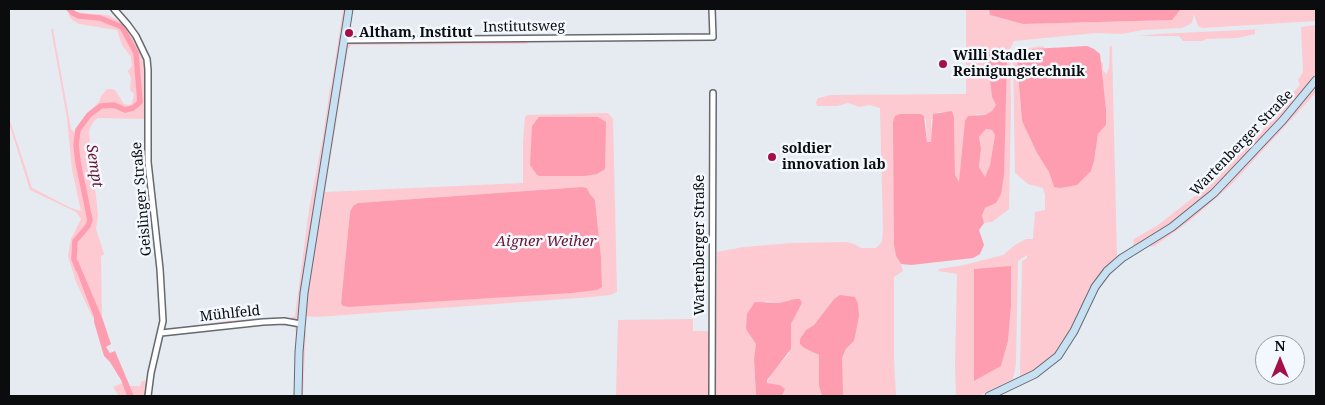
<!DOCTYPE html>
<html>
<head>
<meta charset="utf-8">
<style>
	body { margin:0 }
	#map { position:relative; width:1325px; height:405px; overflow:hidden; background:#e5ebf0; font-family:"Noto Serif",serif }
	canvas { display:block }
	.frame { position:absolute; inset:0; border:10px solid #0a0c0e; pointer-events:none }
	.north { position:absolute; left:1255px; top:335px; width:50px; height:50px; box-sizing:border-box; background:#f2f8fd; border:1px solid #959a9d; border-radius:50%; rotate:0deg; font-size:14px; font-weight:700; line-height:20px; text-align:center; color:#0a0c0e }
	.north::after { content:''; display:block; margin:auto; width:18px; height:22px; background:#a50f48; clip-path:polygon(50% 0,100% 100%,50% 72%,0 100%) }
</style>
</head>
<body>
<div id="map">
<canvas width="1325" height="405"></canvas>
<div class="frame"></div>
<div class="north">N</div>
</div>
<script>
const ctx = document.querySelector('canvas').getContext('2d');
ctx.lineJoin = 'round';
function fill(path, color) {
  ctx.fillStyle = color;
  ctx.fill(path, 'evenodd');
}
function poly(rows) {
  const path = new Path2D();
  for (const r of rows) {
    path.moveTo(r[0], r[1]);
    for (let i = 2; i < r.length; i += 2) path.lineTo(r[i], r[i + 1]);
  }
  return path;
}
function stroke(path, color, width, dash) {
  ctx.strokeStyle = color;
  ctx.lineWidth = width;
  ctx.lineCap = dash ? 'butt' : 'round';
  ctx.setLineDash(dash || []);
  ctx.stroke(path);
}
function label(font, color, halo, rows, align = 'center') {
  ctx.font = font + ' "Noto Serif",serif';
  ctx.lineWidth = 5;
  ctx.setLineDash([]);
  ctx.textBaseline = 'middle';
  ctx.strokeStyle = halo;
  ctx.fillStyle = color;
  for (const [text, x, y, turn = 0] of rows) {
    ctx.save();
    ctx.translate(x, y);
    ctx.rotate((+turn || 0) * Math.PI / 180);
    ctx.textAlign = isNaN(turn) ? turn : align;
    if (halo) ctx.strokeText(text, 0, 0);
    ctx.fillText(text, 0, 0);
    ctx.restore();
  }
}
fill(poly([
	[343,9,346,9,342,32,340,31,340,34,342,35,299,319,254,321,176,330,175,328,226,321,290,318,295,316,309,210,323,136,330,88,331,87],
	[966,9,989,9,990,15,1023,24,1172,20,1181,9,1316,9,1316,21,1202,28,1198,26,1194,14,1192,23,1182,28,1142,30,1122,34,1096,33,1014,41,1010,49,1011,106,1009,209,992,222,984,223,982,217,985,208,996,203,1004,175,990,49,988,56,992,97,996,105,992,111,985,115,976,114,959,183,955,175,954,117,952,112,938,112,931,120,932,142,927,142,926,120,924,116,921,114,896,256,901,264,903,271,894,277,894,360,896,396,842,396,842,358,846,350,854,341,834,299,814,325,806,330,803,335,804,348,819,355,819,386,822,396,782,396,785,389,780,385,767,383,772,372,788,355,791,349,791,324,802,303,789,300,779,303,766,301,750,335,756,344,754,359,756,396,715,396,717,252,744,247,791,243,846,242,854,244,861,248,876,248,882,242,883,229,880,108,870,105,859,107,848,103,837,106,817,106,816,102,818,98,831,95,966,94],
	[77,12,91,14,108,15,124,24,140,48,146,74,145,119,98,118,94,121,90,128,89,132,98,215,96,229,104,254,101,256,102,316,93,318,76,282,68,256,71,239,81,219,76,212,30,190,9,123,9,118,32,188,71,208,81,211,72,170,67,118,51,29,53,29,71,129,74,132,86,114,99,102,101,96,107,89,112,89,115,90,124,104,129,105,132,103,134,94,130,90,131,78,128,71,132,66,131,57,122,45,117,30,79,24,72,20,68,14],
	[1316,25,1316,73,1306,87,1231,172,1189,209,1166,227,1133,246,1134,239,1158,225,1217,179,1236,155,1255,139,1258,132,1262,131,1298,87,1300,85,1298,80,1303,72,1301,27],
	[1263,29,1255,30,1255,34,1237,38,1207,39,1202,41,1183,41,1179,36,1138,36,1158,34],
	[516,41,526,42,528,44,351,45,348,49,325,192,523,183,523,141,525,117,527,115,608,113,613,119,617,292,610,295,592,297,317,317,306,316,306,297,346,47,349,44,356,43],
	[582,187,587,188,588,193,595,200,601,257,602,286,502,297,349,307,341,303,350,212,353,206,358,203],
	[1110,45,1112,47,1117,257,1098,276,1090,287,1065,341,1053,356,1036,369,1023,377,1020,376,1020,372,1022,261,1027,258,1027,255,1018,261,1016,364,1013,379,979,396,954,396,956,394,955,366,957,274,938,271,939,269,964,265,1003,255,1015,245,1026,239,1033,239,1035,212,1045,210,1045,195,1043,188,1028,184,1015,173,1013,55,1017,50,1022,49,1043,46,1045,49,1032,49,1017,60,1022,121,1037,153,1049,172,1054,187,1083,179,1091,171,1094,161,1098,134,1106,125,1106,109,1100,61,1103,63,1103,70,1106,74,1109,68],
	[1011,306,1008,341,1001,366,974,381],
	[1316,87,1316,92,1310,99,1231,185,1191,220,1155,246,1150,247,1150,245,1183,223,1224,188],
	[986,129,992,130,995,135,990,165,985,178,979,167,981,150,979,137],
	[693,319,693,331,710,331,710,396,616,396,618,320],
	[285,323,294,324,298,329,295,396,294,396,296,334,295,328,293,326,266,324,171,336,171,334,223,327],
	[306,329,303,396,301,396,303,341],
	[148,380,146,396,134,396,130,386,140,386,142,381],
	[122,383,125,390,127,396,119,396,113,387]
]), '#fdcad2');
fill(poly([
	[989,9,1181,9,1172,20,1023,24,990,15],
	[1087,46,1094,49,1100,54,1106,109,1106,125,1098,134,1094,161,1091,171,1077,185,1060,188,1054,187,1049,172,1037,153,1022,121,1017,60,1032,49],
	[990,49,1000,49,1005,52,1007,59,1004,175,1001,194,996,203,985,208,982,216,984,223,979,230,984,245,980,254,973,258,911,265,901,264,896,256,894,244,893,122,895,116,900,114,921,114,924,116,927,142,931,142,933,114,952,111,954,117,955,175,959,182,965,121,968,116,985,115,992,111,996,105,992,97,987,56],
	[986,129,992,130,995,135,990,165,985,177,979,167,981,149,979,137],
	[539,117,598,117,606,122,605,169,597,174,585,176,540,176,537,175,530,165,532,126],
	[582,187,587,188,589,193,595,200,601,257,602,287,597,290,572,293,349,307,343,306,341,303,350,212,353,206,358,203],
	[78,261,103,320,111,344,106,347,110,353,115,351,134,396,127,396,121,380,110,362,104,356,94,322,94,317,73,262],
	[1011,266,1011,306,1008,341,1001,366,974,381,974,269],
	[840,295,855,297,858,304,859,316,854,341,846,349,842,358,843,394,842,396,822,396,819,386,819,355,804,348,800,344,800,339,806,330,814,325,834,299],
	[795,299,800,299,802,303,791,324,791,349,767,380,767,383,780,385,785,389,782,396,756,396,754,359,756,344,746,329,747,314,755,302,779,303]
]), '#fe9db0');
stroke(poly([
	[69,9,73,13,79,16,100,18,122,27,136,53,140,102,133,108,125,110,114,105,101,106,89,115,78,130,76,145,78,162,90,220,88,226,75,241,74,259,78,269]
]), '#fe9db0', 5.5);
const minor = poly([
	[114,9,128,25,136,36,147,59,148,70,148,162,160,269,163,321,151,373,148,396],
	[585,38,713,37,712,9],
	[344,40,584,38],
	[161,333,263,322,284,321,301,324],
	[712,396,713,93]
]);
const secondary = poly([
	[298,396,299,352,304,293,349,9],
	[989,396,1035,374,1058,356,1074,331,1095,287,1107,271,1122,258,1172,227,1214,193,1283,120,1316,80]
]);
stroke(minor, '#656a6f', 8);
stroke(secondary, '#656a6f', 9);
stroke(minor, '#fff', 5);
stroke(secondary, '#c7e0f2', 7);
for (const [x, y, r, color] of [
	[349,33,5,"#a50f48"],
	[943,64,5,"#a50f48"],
	[772,157,5,"#a50f48"]
]) {
  const dot = new Path2D();
  dot.arc(x, y, r, 0, 2 * Math.PI);
  ctx.fillStyle = color;
  ctx.fill(dot);
  stroke(dot, '#f2f8fd', 2);
}
label('14px', '#0a0c0e', '#f2f8fd', [
	["Institutsweg",524,27,-1],
	["Wartenberger Straße",1242,143,-46],
	["Geislinger Straße",142,199,-95],
	["Wartenberger Straße",700,245,-90],
	["Mühlfeld",230,314,-6]
]);
label('bold 14px', '#0a0c0e', '#f2f8fd', [
	["Altham, Institut",359,33],
	["Willi Stadler",953,56],
	["Reinigungstechnik",953,72],
	["soldier",782,149],
	["innovation lab",782,165]
], 'left');
label('italic 15px', '#6a1631', '#f2f8fd', [
	["Sempt",94,166,81],
	["Aigner Weiher",546,242]
]);
</script>
</body>
</html>
